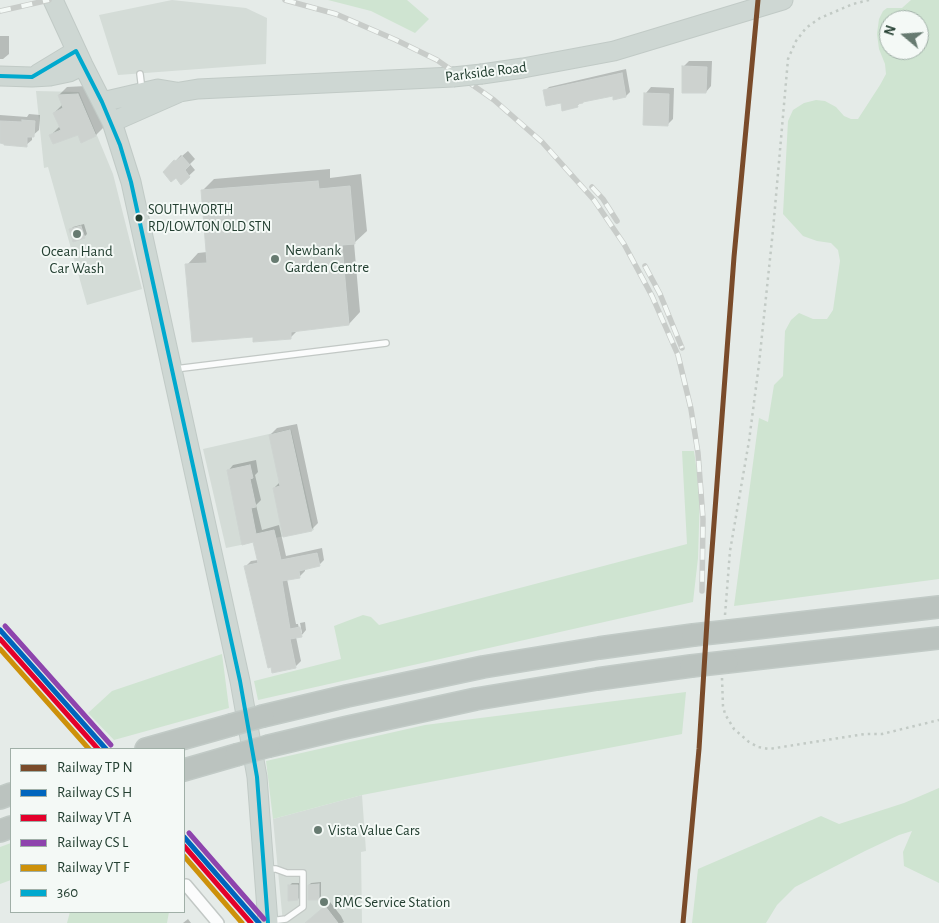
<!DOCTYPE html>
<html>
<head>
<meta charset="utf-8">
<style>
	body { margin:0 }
	#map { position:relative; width:939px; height:923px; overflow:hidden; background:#e5ebe8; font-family:"Alegreya Sans",sans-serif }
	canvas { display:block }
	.legend { position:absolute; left:10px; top:748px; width:175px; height:165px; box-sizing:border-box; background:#f4f9f6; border:1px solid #a0afa7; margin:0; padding:6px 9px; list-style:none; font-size:15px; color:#233f31 }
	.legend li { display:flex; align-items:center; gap:10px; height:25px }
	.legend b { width:25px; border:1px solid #a0afa7 }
	.north { position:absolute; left:879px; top:10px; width:50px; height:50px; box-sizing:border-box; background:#f4f9f6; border:1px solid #a0afa7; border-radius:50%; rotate:288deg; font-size:14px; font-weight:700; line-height:20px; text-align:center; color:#233f31 }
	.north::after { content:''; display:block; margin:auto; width:18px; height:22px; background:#677b71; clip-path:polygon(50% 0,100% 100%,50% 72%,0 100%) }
</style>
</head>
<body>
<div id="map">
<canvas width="939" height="923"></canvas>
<ul class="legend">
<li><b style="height:6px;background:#7a4b2a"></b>Railway TP N</li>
<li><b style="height:6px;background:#0065bd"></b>Railway CS H</li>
<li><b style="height:6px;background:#e4002b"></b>Railway VT A</li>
<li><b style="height:6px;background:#8e44ad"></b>Railway CS L</li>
<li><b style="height:6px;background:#cd910a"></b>Railway VT F</li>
<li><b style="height:6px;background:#00a9ce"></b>360</li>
</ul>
<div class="north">N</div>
</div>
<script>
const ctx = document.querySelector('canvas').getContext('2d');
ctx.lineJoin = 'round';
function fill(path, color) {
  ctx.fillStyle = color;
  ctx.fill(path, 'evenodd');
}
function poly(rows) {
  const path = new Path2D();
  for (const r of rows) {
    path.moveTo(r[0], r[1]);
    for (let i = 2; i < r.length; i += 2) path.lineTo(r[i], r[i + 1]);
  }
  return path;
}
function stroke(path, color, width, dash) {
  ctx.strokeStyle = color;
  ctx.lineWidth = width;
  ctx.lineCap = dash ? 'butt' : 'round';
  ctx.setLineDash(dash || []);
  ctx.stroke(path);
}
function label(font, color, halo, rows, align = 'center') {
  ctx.font = font + ' "Alegreya Sans",sans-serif';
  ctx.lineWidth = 4;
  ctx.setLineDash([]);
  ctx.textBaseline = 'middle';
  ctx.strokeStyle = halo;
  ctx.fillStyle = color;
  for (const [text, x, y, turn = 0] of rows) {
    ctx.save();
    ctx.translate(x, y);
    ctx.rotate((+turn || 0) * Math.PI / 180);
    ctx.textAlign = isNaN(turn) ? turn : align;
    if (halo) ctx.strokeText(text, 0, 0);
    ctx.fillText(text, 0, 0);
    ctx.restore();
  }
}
fill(poly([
	[172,0,246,8,267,18,266,64,118,75,99,15],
	[36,91,79,92,113,174,142,289,87,305,48,167,44,168],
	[291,429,314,530,226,548,203,449],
	[362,795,366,851,361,852,362,923,283,923,273,819]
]), '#d4dcd7');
fill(poly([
	[328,0,407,0,429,19,415,33,371,11],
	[911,0,939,0,939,579,734,606,759,418,768,422,774,385,783,376,785,331,791,320,799,313,813,319,827,319,833,310,840,261,838,250,831,243,817,241,803,236,783,214,788,121,793,110,804,103,816,100,825,101,836,107,844,116,851,119,858,119,880,85,886,74,885,64,879,49,877,34,879,19,883,11,887,8,902,8],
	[889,20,919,20,919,50,889,50],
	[682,451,694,451,700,493,698,558,693,602,258,700,254,681,341,659,334,626,363,615,371,617,379,625,687,544],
	[222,654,229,708,114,740,88,713,112,691],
	[686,692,682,734,362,795,273,819,266,761,425,725],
	[939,788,939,883,904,866,903,852,912,831,899,835,865,851,795,887,777,905,766,923,692,923,698,869,821,816,839,824,904,803],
	[11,843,11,880,0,884,0,847],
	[70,912,169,912,167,923,67,923]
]), '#cfe4d1');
fill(poly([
	[0,36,9,36,9,54,3,59,0,59],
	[689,61,712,61,711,86,706,92,683,67],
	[626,69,630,92,626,96,614,95,581,102,577,106,562,101,545,91,549,87],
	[86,86,104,127,96,135,79,134,51,135,60,126,54,113,63,104,59,95,67,87],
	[651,87,674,88,673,119,667,125,646,93],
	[29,114,40,115,39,130,32,136,32,140,26,145,0,142,0,115,27,117],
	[188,151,195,159,190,164,195,170,181,183,176,177,165,172,181,155,182,156],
	[330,169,330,178,361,174,367,231,354,243,360,312,349,324,298,330,291,337,254,336,187,265,198,253,207,252,202,191,214,179],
	[84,224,87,234,84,237,71,230,73,227],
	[297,424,318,523,311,530,274,488,280,482,270,435,277,428],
	[256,460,258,472,255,475,261,500,256,505,262,530,279,525,286,556,322,548,324,560,319,565,305,568,305,571,300,576,287,579,296,624,298,624,300,633,302,633,300,623,305,622,306,630,301,636,296,637,301,661,295,667,245,567,251,561,258,560,254,541,228,471,233,465],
	[321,882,321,896,319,899,309,885,311,883],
	[292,883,300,883,300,897,298,899,289,886],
	[330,902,341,916,344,922,342,923,307,923],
	[188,919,191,923,183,923]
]), '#0003');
const building = poly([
	[682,66,707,67,706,93,682,93,682,66],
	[622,73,626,97,613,100,613,96,583,102,583,103,577,104,578,107,562,111,561,103,546,106,543,90,622,73],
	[644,93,669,94,668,126,643,125,644,93],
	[78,94,96,136,81,143,78,135,53,144,49,135,61,130,53,113,63,108,58,95,78,94],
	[22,120,35,121,34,137,27,137,27,147,4,145,4,144,0,143,0,121,22,122,22,120],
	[182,156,190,165,185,170,190,177,181,185,176,178,171,182,163,172,174,160,176,161,182,156],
	[318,181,319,189,350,186,355,244,342,245,349,325,291,332,291,339,253,342,253,337,192,342,185,264,207,263,201,190,318,181],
	[81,226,85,238,73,242,69,229,81,226],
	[290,430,312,531,283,537,273,488,280,486,269,435,290,430],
	[250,465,253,478,250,479,256,507,251,508,256,534,274,530,281,560,317,553,320,566,299,571,300,578,282,581,290,629,300,627,302,637,290,639,296,668,272,673,271,667,268,668,244,566,258,563,253,542,242,545,227,470,250,465],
	[319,884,319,900,308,900,308,885,319,884],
	[288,885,298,885,298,900,288,901,288,885],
	[325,906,338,923,305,923,325,906]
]);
fill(building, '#cdd2cf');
stroke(building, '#ced4d1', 1);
const service = poly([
	[140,74,142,90],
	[175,369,386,343],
	[267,869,276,869,287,873,303,873,303,907,286,919,270,921]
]);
const minor = poly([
	[186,885,218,923]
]);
const primary = poly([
	[53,0,83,65,112,122,131,182,240,681,257,777,268,923],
	[38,74,76,51],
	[482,74,523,68,614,51,783,0],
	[0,76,32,77,50,76,69,72,83,65],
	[102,102,158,89,176,92],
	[112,122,180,92,198,89,453,77]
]);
const motorway = poly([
	[730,631,939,607],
	[727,662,939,638],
	[263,716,347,696,483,667,599,648,693,635],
	[269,746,344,728,476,699,597,679,691,666],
	[146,749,231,725],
	[184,770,236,755],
	[0,798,11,794],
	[0,831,11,827]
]);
stroke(service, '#c2c8c5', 8);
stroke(minor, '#c2c8c5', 14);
stroke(primary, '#c1cac6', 21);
stroke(motorway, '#c1cac6', 24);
stroke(poly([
	[725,615,730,551,749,441,759,364,773,230,788,59,796,41,806,28,820,18,853,4,869,0],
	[722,678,723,706,725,714,734,729,749,742,758,747,769,749,865,734,882,734,939,720]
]), '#c2cac5', 2.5, [2.5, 4]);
stroke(service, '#fbfcfc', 5.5);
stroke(minor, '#fbfcfc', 11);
stroke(primary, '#ced7d3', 19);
stroke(motorway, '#bbc3bf', 21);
const rail = poly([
	[285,0,336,14,396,40,437,60,494,100,542,142,594,200,624,244,652,296,678,355,691,409,698,453,703,519,702,591],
	[0,11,49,0],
	[592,187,603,199,617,221],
	[645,266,660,294,682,348]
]);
stroke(rail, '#c8ccc9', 5.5);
stroke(rail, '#f4f9f6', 4, [11]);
const primaryBridge = poly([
	[453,77,482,74]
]);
const motorwayBridge = poly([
	[693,635,730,631],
	[691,666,727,662],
	[231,725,263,716],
	[236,755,269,746]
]);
stroke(primaryBridge, '#c1cac6', 21, []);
stroke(motorwayBridge, '#c1cac6', 24, []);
stroke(primaryBridge, '#ced7d3', 19);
stroke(motorwayBridge, '#bbc3bf', 21);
stroke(poly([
	[0,76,32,77,76,51,102,102,120,145,131,182,240,681,257,777,268,923]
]), '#00a9ce', 4);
stroke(poly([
	[683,923,699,749,709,590,734,257,758,0]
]), '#7a4b2a', 5);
stroke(poly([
	[0,630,106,749],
	[184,837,259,923]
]), '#0065bd', 5);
stroke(poly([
	[0,639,98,749],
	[184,846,251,923]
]), '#e4002b', 5);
stroke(poly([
	[5,626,111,745],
	[189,833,264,919]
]), '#8e44ad', 5);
stroke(poly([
	[0,649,89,749],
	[184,856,242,923]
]), '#cd910a', 5);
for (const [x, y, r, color] of [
	[139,218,4.5,"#233f31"],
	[77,234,5,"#677b71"],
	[275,259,5,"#677b71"],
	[318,830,5,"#677b71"],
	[324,902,5,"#677b71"]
]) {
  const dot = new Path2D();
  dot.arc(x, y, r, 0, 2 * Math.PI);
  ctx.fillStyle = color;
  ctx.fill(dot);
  stroke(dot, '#f4f9f6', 2);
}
label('14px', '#233f31', '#f4f9f6', [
	["SOUTHWORTH",148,210],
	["RD/LOWTON OLD STN",148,227]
], 'left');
label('15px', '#233f31', '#f4f9f6', [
	["Parkside Road",486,72,-7]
]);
label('15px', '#233f31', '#f4f9f6', [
	["Newbank",285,250],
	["Garden Centre",285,267],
	["Ocean Hand",77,251,"center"],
	["Car Wash",77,268,"center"],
	["Vista Value Cars",328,830],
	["RMC Service Station",334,902]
], 'left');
</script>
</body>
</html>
